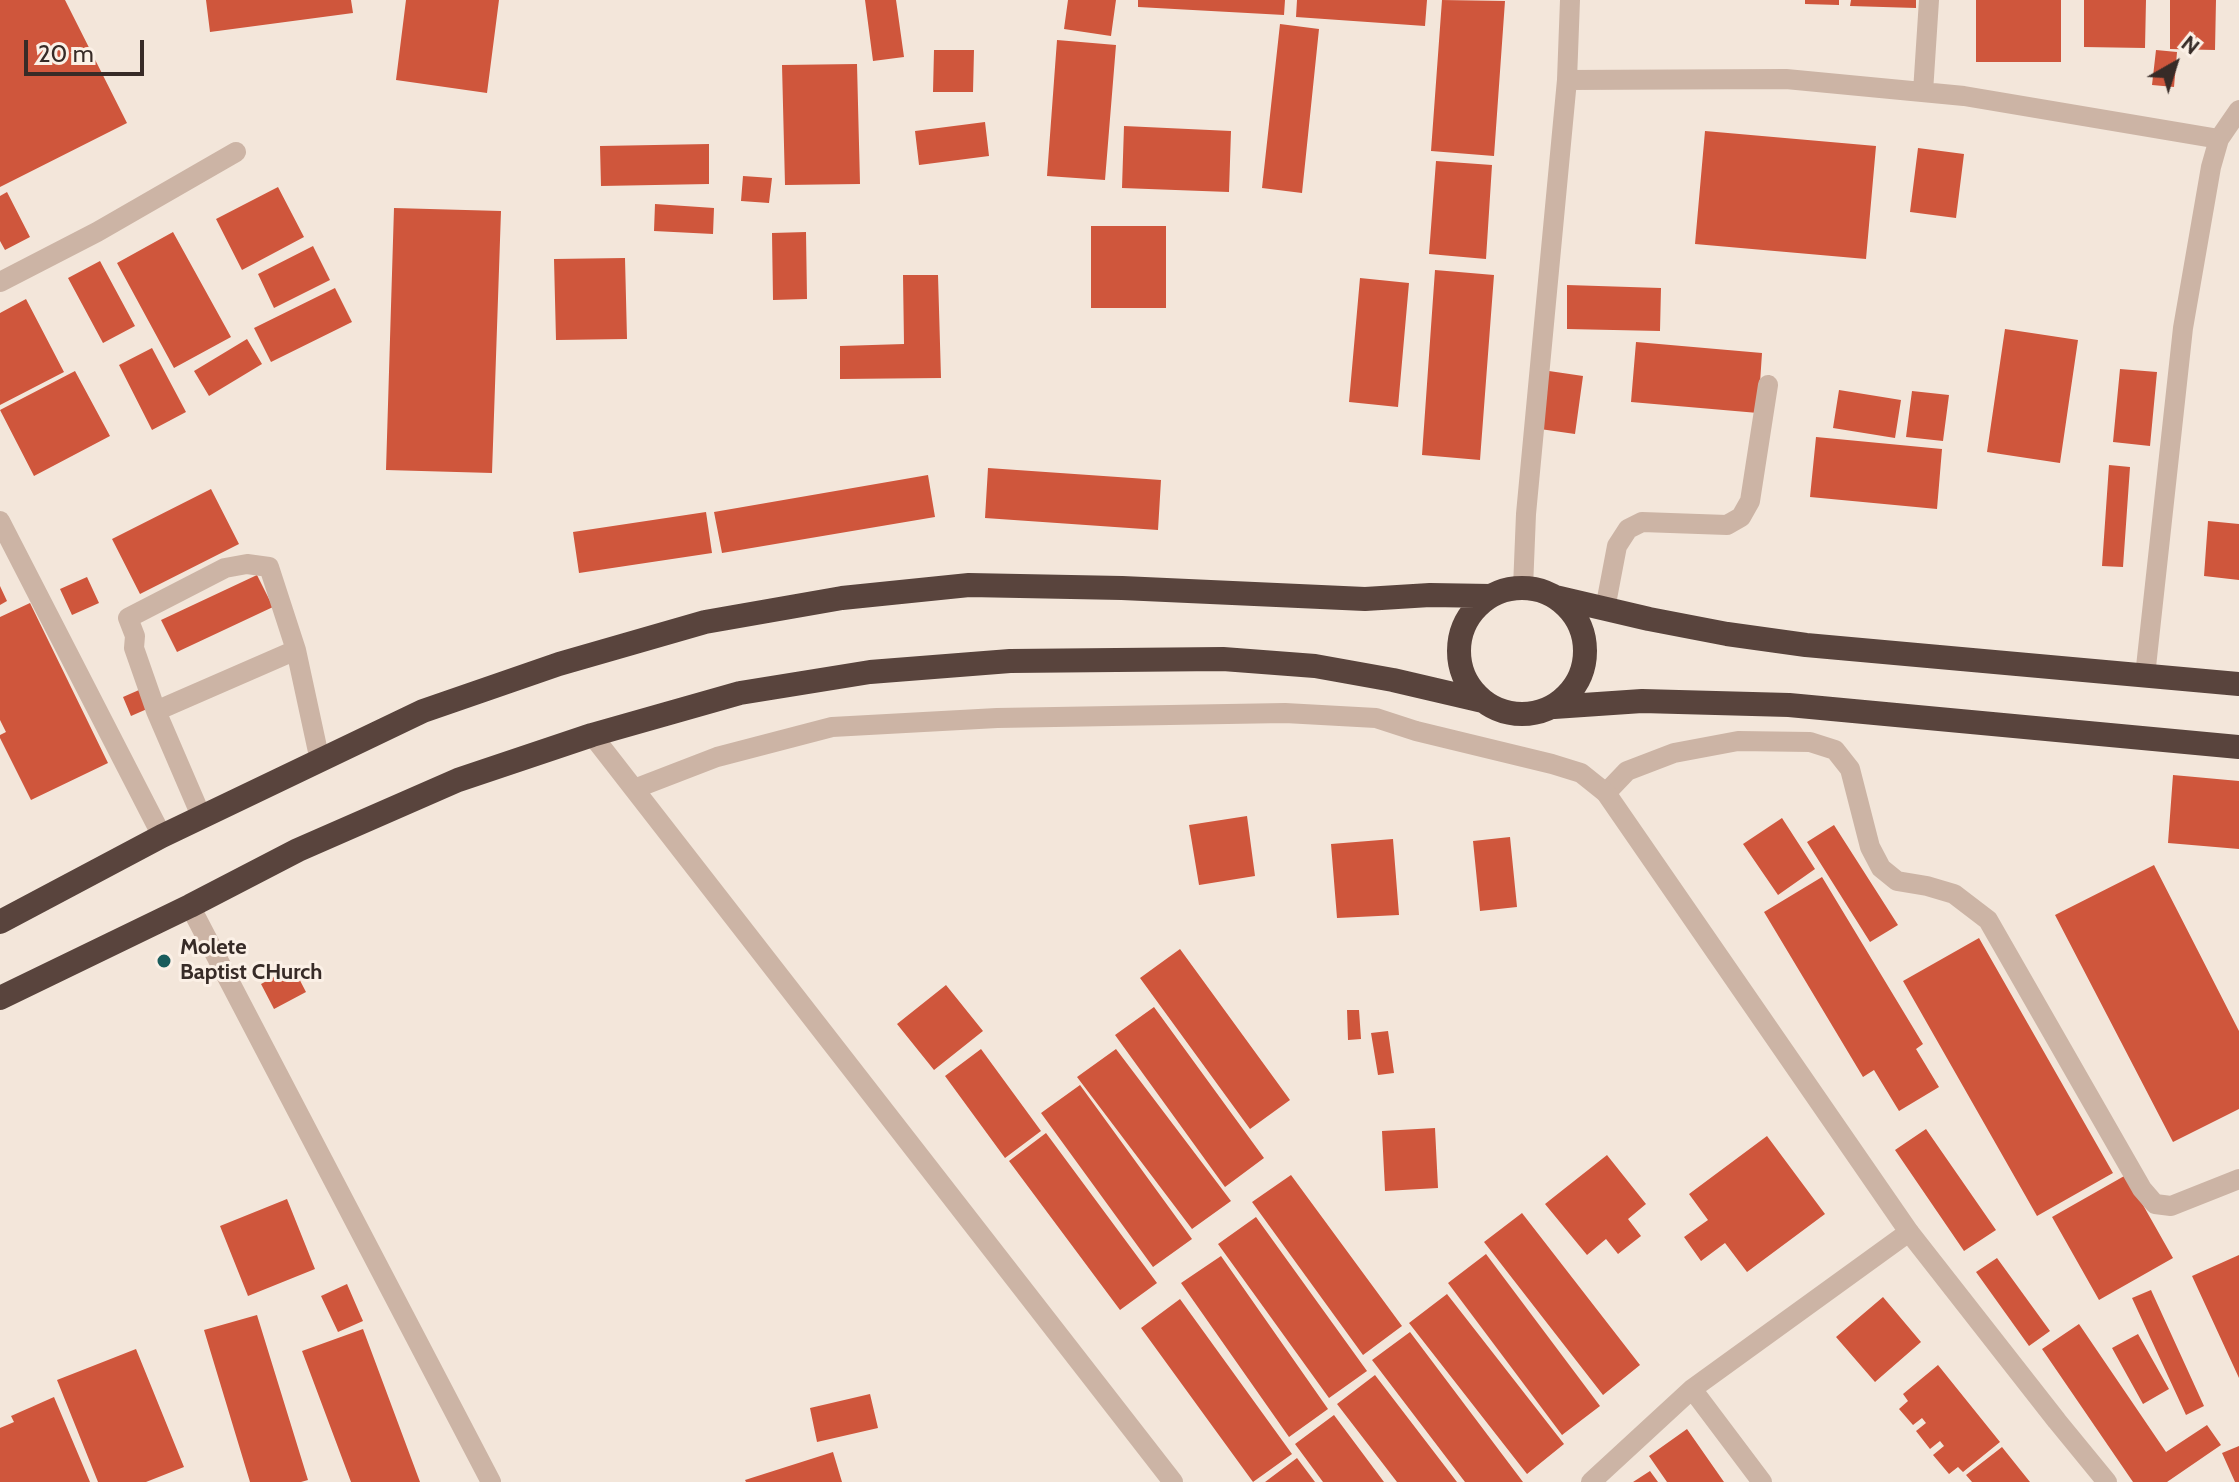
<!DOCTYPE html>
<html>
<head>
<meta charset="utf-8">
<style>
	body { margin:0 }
	#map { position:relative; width:2239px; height:1482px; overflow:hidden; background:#f3e6da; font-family:Cabin,sans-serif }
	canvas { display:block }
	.north { position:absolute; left:2135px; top:24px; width:80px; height:80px; -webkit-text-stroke:6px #fbf0e6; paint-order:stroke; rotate:39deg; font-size:22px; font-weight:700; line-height:32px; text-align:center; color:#372b27 }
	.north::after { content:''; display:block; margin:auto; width:28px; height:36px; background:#372b27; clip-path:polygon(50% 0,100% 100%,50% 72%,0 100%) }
	.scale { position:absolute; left:24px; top:40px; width:120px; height:36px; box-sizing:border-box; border:4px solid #372b27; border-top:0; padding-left:10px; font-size:24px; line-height:28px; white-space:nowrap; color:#372b27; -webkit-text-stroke:6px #fbf0e6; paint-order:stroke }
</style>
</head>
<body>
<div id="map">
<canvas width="2239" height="1482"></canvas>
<div class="north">N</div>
<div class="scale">20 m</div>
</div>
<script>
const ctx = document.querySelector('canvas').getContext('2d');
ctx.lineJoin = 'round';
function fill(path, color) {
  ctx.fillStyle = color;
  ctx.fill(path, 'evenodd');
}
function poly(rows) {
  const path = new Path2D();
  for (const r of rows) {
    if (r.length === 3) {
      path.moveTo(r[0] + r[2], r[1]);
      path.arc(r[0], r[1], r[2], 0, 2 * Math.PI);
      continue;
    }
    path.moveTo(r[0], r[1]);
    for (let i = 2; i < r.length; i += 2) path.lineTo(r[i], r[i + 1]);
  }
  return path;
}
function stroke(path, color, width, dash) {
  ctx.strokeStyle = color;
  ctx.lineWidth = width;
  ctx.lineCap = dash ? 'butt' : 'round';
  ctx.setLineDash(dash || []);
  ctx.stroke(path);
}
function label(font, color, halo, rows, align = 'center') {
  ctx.font = font + ' Cabin,sans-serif';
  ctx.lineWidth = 6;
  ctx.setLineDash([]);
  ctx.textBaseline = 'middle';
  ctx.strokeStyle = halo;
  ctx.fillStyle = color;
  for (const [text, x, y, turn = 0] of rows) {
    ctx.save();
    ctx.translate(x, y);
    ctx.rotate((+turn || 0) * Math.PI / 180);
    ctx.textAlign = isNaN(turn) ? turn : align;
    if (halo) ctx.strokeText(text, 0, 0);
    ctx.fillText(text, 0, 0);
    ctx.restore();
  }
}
fill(poly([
	[0,0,65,0,127,123,0,187],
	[206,0,351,0,353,13,210,32],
	[406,0,499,0,487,93,396,80],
	[865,0,896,0,904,57,873,61],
	[1068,0,1116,0,1111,36,1064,29],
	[1138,0,1285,0,1284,15,1138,7],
	[1297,0,1427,0,1425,26,1296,17],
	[1442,0,1505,1,1494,156,1431,151],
	[1805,0,1839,0,1839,5,1805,4],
	[1851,0,1916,0,1916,8,1850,6],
	[1976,0,2061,0,2061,62,1976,62],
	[2084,0,2146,0,2145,48,2084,47],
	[2170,0,2216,0,2215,50,2170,49],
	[1280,24,1319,29,1302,193,1262,188],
	[1057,40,1116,45,1105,180,1047,176],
	[934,50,974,50,973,92,933,92],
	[2156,50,2177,52,2174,87,2152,85],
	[857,64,860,184,785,185,782,65],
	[985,122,989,156,919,165,915,131],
	[1124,126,1231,131,1229,192,1122,188],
	[1705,131,1876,146,1866,259,1695,244],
	[709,144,709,184,601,186,600,146],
	[1918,148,1964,154,1956,218,1910,212],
	[1436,161,1492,165,1486,259,1429,254],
	[743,176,772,178,769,203,741,201],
	[278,187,304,237,242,270,216,219],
	[7,192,30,237,5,250,0,241,0,196],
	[655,204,714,208,713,234,654,231],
	[394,208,501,211,492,473,386,470],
	[1091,226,1166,226,1166,308,1091,308],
	[173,232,231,337,174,368,117,263],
	[806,232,807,299,773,300,772,233],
	[313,246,330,280,274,308,258,274],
	[625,258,627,339,556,340,554,259],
	[100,261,135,326,103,343,68,278],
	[1435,270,1494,275,1480,460,1422,455],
	[903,275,938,275,941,378,840,379,840,346,904,344],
	[1360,278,1409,283,1398,407,1349,402],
	[1567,285,1661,288,1660,331,1567,329],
	[335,288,352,322,271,362,254,328],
	[26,299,64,372,0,405,0,313],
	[2005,329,2078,340,2060,463,1987,452],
	[247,339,262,364,209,396,194,371],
	[1636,342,1762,353,1758,413,1631,402],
	[152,348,186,412,152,430,119,365],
	[2120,369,2157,372,2150,446,2113,442],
	[75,371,110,436,34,476,0,410],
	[1549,371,1583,376,1575,434,1540,429],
	[1839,390,1901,400,1895,438,1833,428],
	[1912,391,1949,395,1943,441,1906,437],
	[1816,437,1942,449,1937,509,1810,497],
	[2109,465,2130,467,2123,567,2102,566],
	[988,468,1161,480,1158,530,985,518],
	[928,475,935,517,722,553,714,512],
	[211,489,239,544,140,594,112,539],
	[706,512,712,553,579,573,573,532],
	[2208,521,2239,524,2239,580,2204,576],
	[257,575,273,607,177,652,161,620],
	[87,577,99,603,72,615,60,589],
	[0,586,7,601,0,605],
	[30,603,108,763,31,800,0,738,0,735,6,732,0,720,0,617],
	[139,690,147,709,131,716,123,697],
	[2173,775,2239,781,2239,849,2168,843],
	[1247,816,1255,876,1199,885,1189,825],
	[1782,818,1815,869,1778,895,1743,844],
	[1834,825,1898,925,1870,942,1807,842],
	[1510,837,1517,907,1480,911,1473,841],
	[1393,839,1399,915,1337,918,1331,844],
	[2154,865,2239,1031,2239,1109,2173,1142,2055,915],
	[1822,877,1923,1044,1916,1049,1939,1087,1899,1111,1874,1070,1863,1077,1764,912],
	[1979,938,2113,1173,2037,1216,1903,981],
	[1180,949,1290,1100,1250,1129,1140,978],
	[293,967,306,992,274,1009,261,984],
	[946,985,983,1031,934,1070,897,1024],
	[1154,1007,1264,1158,1225,1187,1115,1035],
	[1347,1010,1359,1010,1361,1039,1348,1040],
	[1388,1031,1394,1073,1378,1075,1371,1033],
	[981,1049,1041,1131,1005,1158,945,1076],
	[1116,1049,1231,1201,1192,1229,1077,1077],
	[1080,1085,1192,1239,1153,1267,1041,1113],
	[1435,1128,1438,1188,1385,1191,1382,1131],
	[1926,1129,1996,1230,1964,1251,1895,1150],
	[1046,1133,1157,1283,1120,1310,1009,1161],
	[1767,1136,1825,1214,1747,1272,1725,1243,1701,1261,1684,1237,1708,1220,1689,1194],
	[1607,1155,1646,1204,1628,1219,1641,1236,1618,1254,1606,1239,1587,1255,1545,1204],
	[1291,1175,1402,1326,1363,1355,1252,1202],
	[2126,1175,2173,1258,2099,1300,2052,1217],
	[287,1199,315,1269,248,1296,220,1226],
	[1522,1213,1640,1365,1603,1395,1484,1242],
	[1256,1217,1367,1371,1329,1398,1218,1244],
	[1486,1254,1600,1406,1562,1435,1448,1283],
	[2239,1255,2239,1378,2192,1276],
	[1221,1256,1328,1409,1289,1437,1181,1283],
	[1997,1258,2050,1331,2029,1346,1976,1272],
	[347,1284,363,1321,338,1332,321,1296],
	[2151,1290,2204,1406,2186,1415,2132,1298],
	[1447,1294,1564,1444,1527,1474,1409,1323],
	[1883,1297,1921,1342,1875,1382,1836,1337],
	[1180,1299,1292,1454,1253,1482,1141,1328],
	[257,1315,308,1480,301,1482,250,1482,204,1330],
	[2079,1324,2166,1452,2207,1425,2221,1445,2167,1482,2133,1482,2042,1349],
	[363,1329,420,1482,351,1482,302,1351],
	[1410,1332,1523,1482,1465,1482,1372,1360],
	[2138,1334,2169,1389,2143,1404,2112,1348],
	[136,1349,184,1467,146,1482,98,1482,57,1380],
	[1938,1365,2000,1442,1963,1472,1958,1467,1949,1474,1933,1455,1944,1446,1940,1441,1930,1449,1916,1431,1926,1423,1922,1418,1913,1425,1899,1409,1908,1401,1903,1394],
	[1375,1375,1457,1482,1397,1482,1337,1404],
	[870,1394,878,1428,817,1442,810,1408],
	[54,1397,90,1482,0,1482,0,1428,14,1422,11,1416],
	[1334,1415,1384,1482,1323,1482,1295,1444],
	[1687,1429,1724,1482,1667,1482,1649,1456],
	[2239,1446,2239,1482,2235,1482,2222,1453],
	[2002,1447,2030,1482,1972,1482,1966,1475],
	[833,1452,842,1482,746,1482,745,1480],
	[1297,1458,1315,1482,1265,1482],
	[1650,1471,1658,1482,1633,1482]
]), '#cf563c');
stroke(poly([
	[1605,609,1617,546,1628,529,1642,522,1727,525,1741,517,1750,501,1768,385],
	[156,711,134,648,135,636,128,618,225,568,247,564,269,567,296,650],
	[1606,793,1627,771,1674,753,1738,741,1810,742,1835,750,1850,769,1870,847,1881,868,1897,881,1927,886,1954,894,1988,920,2142,1189,2155,1204,2171,1206,2239,1179],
	[202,818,156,711,296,650,320,761],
	[1692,1389,1762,1482],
	[1591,1482,1692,1389,1909,1232]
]), '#ccb4a5', 20);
stroke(poly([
	[1567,80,1786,79,1964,96,2219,139],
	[1923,92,1929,0],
	[0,282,97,232,236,152],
	[0,521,162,836],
	[1523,588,1526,514,1567,80,1570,0],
	[2145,676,2183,328,2211,167,2219,139,2239,110],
	[592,735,1173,1482],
	[634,789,717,757,832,727,997,718,1285,713,1376,718,1416,731,1552,764,1581,773,1606,793,1909,1232,2057,1421,2107,1482],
	[190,906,491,1482]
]), '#ccb4a5', 20);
stroke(poly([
	[1522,651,63],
	[1555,597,1649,619,1727,634,1806,645,2239,684],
	[1554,707,1642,701,1789,705,2239,747],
	[0,922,162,836,423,711,559,664,705,622,842,598,969,585,1122,588,1365,599,1430,595,1491,596],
	[0,998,190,906,298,850,458,780,592,735,740,693,870,672,1010,661,1223,659,1315,666,1393,680,1483,701]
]), '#59443d', 24);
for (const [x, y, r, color] of [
	[164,961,8,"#195c5c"]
]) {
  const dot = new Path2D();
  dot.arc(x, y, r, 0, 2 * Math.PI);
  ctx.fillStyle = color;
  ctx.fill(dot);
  stroke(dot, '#fbf0e6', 3);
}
label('bold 22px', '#372b27', '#fbf0e6', [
	["Molete",180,948],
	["Baptist CHurch",180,973]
], 'left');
</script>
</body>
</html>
